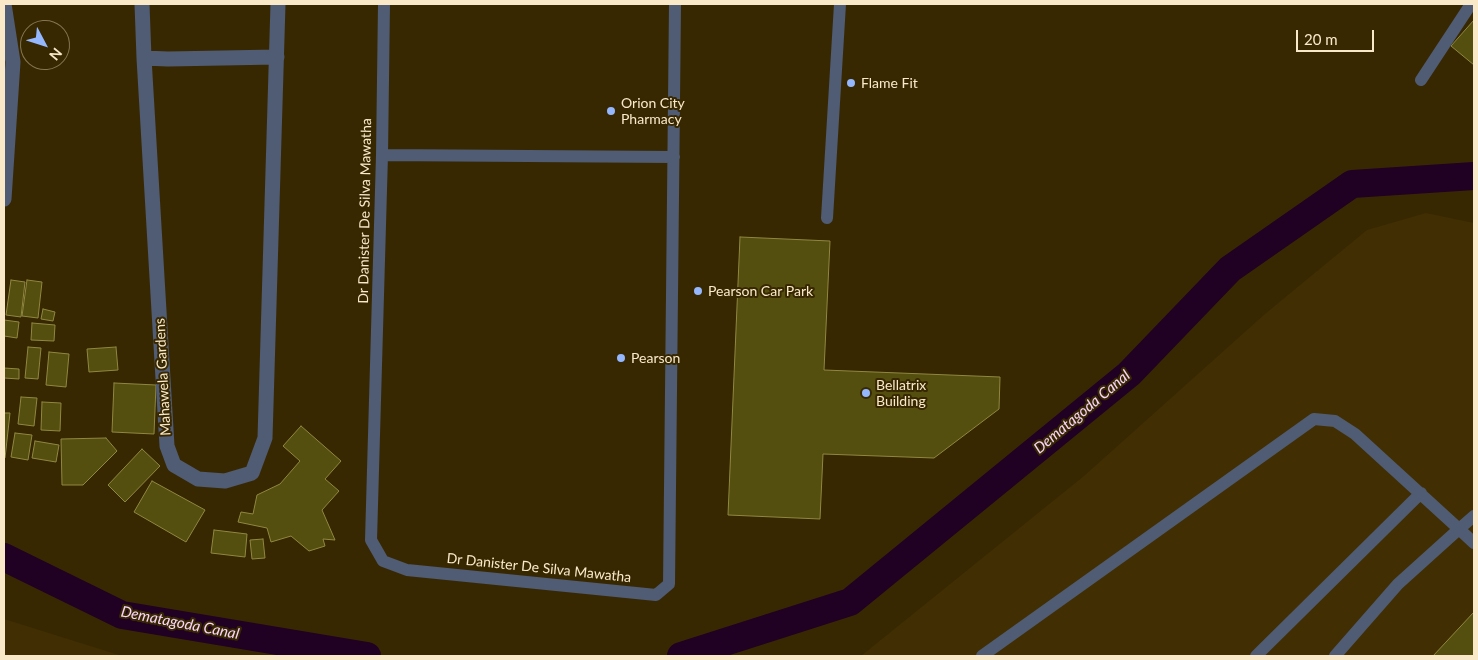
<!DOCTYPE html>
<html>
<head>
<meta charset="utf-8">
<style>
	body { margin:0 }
	#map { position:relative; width:1478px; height:660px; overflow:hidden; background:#382802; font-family:Lato,sans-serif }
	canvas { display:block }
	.frame { position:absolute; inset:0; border:5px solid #fae9c8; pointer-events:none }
	.north { position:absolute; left:20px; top:20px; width:50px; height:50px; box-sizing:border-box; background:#382802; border:1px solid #867551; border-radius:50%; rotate:130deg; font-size:14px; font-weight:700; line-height:20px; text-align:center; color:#fae9c8 }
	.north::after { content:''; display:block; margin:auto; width:18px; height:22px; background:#94b7fd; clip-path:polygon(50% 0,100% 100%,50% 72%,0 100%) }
	.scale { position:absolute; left:1296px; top:30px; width:78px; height:22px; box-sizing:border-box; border:2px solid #fae9c8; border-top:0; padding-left:6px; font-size:15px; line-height:18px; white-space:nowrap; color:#fae9c8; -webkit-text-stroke:4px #382802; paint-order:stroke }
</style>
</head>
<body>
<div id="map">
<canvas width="1478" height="660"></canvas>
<div class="frame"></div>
<div class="north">N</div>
<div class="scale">20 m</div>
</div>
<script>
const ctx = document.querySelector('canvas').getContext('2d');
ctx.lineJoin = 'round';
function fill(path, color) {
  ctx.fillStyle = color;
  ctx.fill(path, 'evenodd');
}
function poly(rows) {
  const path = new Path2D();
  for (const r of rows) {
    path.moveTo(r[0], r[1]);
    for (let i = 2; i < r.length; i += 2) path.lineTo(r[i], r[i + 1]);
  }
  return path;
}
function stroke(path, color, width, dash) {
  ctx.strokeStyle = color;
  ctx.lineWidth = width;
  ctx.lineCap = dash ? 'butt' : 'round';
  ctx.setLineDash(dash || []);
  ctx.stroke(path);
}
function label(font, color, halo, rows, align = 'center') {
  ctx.font = font + ' Lato,sans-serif';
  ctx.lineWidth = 4;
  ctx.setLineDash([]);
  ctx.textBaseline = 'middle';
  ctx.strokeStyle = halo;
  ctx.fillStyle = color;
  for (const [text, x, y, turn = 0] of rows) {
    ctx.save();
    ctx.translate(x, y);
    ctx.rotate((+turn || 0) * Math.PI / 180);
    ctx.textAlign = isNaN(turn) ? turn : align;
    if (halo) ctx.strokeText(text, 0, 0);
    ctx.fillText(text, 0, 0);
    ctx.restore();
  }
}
fill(poly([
	[1426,213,1474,223,1474,656,861,656,1084,476,1265,314,1367,230],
	[4,619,122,656,4,656]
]), '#412f03');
stroke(poly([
	[4,557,122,615,367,656],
	[681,656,850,602,1129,374,1230,269,1352,184,1474,176]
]), '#200023', 28);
const building = poly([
	[1474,20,1474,65,1451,46,1474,20],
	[740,237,830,241,824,370,1000,377,999,409,934,458,823,454,820,519,728,515,740,237],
	[11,280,25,282,21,317,6,315,11,280],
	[27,280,42,282,38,318,22,316,27,280],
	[43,309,55,312,53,321,41,319,43,309],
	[4,320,19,322,17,338,4,336,4,320],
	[32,323,55,325,54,341,31,340,32,323],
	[28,347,41,348,38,379,25,378,28,347],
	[116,347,118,370,89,372,87,349,116,347],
	[49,352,69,354,66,387,46,385,49,352],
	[4,368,19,369,19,379,4,378,4,368],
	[114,383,156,385,154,434,112,432,114,383],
	[21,397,37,398,34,426,18,424,21,397],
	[42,402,61,403,60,431,41,430,42,402],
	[4,413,10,413,5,458,4,458,4,413],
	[301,426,341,461,325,479,339,491,322,510,335,540,323,539,325,546,309,551,291,536,271,542,267,528,238,522,241,512,253,514,257,495,280,484,300,461,283,446,301,426],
	[15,433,32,435,28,460,11,457,15,433],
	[106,438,117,451,83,485,62,485,61,439,106,438],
	[35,441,59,445,56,462,32,458,35,441],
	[142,449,160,466,125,502,108,485,142,449],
	[152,481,205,510,186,542,134,512,152,481],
	[214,530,247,534,245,557,211,553,214,530],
	[263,539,265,558,252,559,250,540,263,539],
	[1474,612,1474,656,1433,656,1474,612]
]);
fill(building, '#544e0f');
stroke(building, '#8f8840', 1);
stroke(poly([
	[384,4,382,155,371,540,383,561,407,570,656,595,669,584,675,4],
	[1421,80,1471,4],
	[382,155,674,157],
	[827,218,840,4],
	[982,656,1314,419,1335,421,1355,434,1459,529,1474,516],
	[1256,656,1421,493],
	[1335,656,1398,584,1459,529,1474,543]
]), '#4f5c74', 12);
stroke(poly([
	[142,4,144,58,167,446,174,465,198,479,225,481,252,473,265,438,278,4],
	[144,58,168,59,277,57],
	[4,199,13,62,4,4]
]), '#4f5c74', 15);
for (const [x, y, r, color] of [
	[851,83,5,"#94b7fd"],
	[611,111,5,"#94b7fd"],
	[698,291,5,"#94b7fd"],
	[621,358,5,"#94b7fd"],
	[866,393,5,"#94b7fd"]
]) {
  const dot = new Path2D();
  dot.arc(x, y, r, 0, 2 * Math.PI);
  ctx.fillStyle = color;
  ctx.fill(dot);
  stroke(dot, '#382802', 2);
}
label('14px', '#fae9c8', '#382802', [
	["Flame Fit",861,83],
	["Orion City",621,103],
	["Pharmacy",621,119],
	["Pearson Car Park",708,291],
	["Pearson",631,358],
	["Bellatrix",876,385],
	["Building",876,401]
], 'left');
label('14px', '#fae9c8', '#382802', [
	["Dr Danister De Silva Mawatha",365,211,-89],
	["Mahawela Gardens",163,377,-93],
	["Dr Danister De Silva Mawatha",539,568,6]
]);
label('italic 15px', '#fad5fc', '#382802', [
	["Dematagoda Canal",1082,412,-40],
	["Dematagoda Canal",180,623,11]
]);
</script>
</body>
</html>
